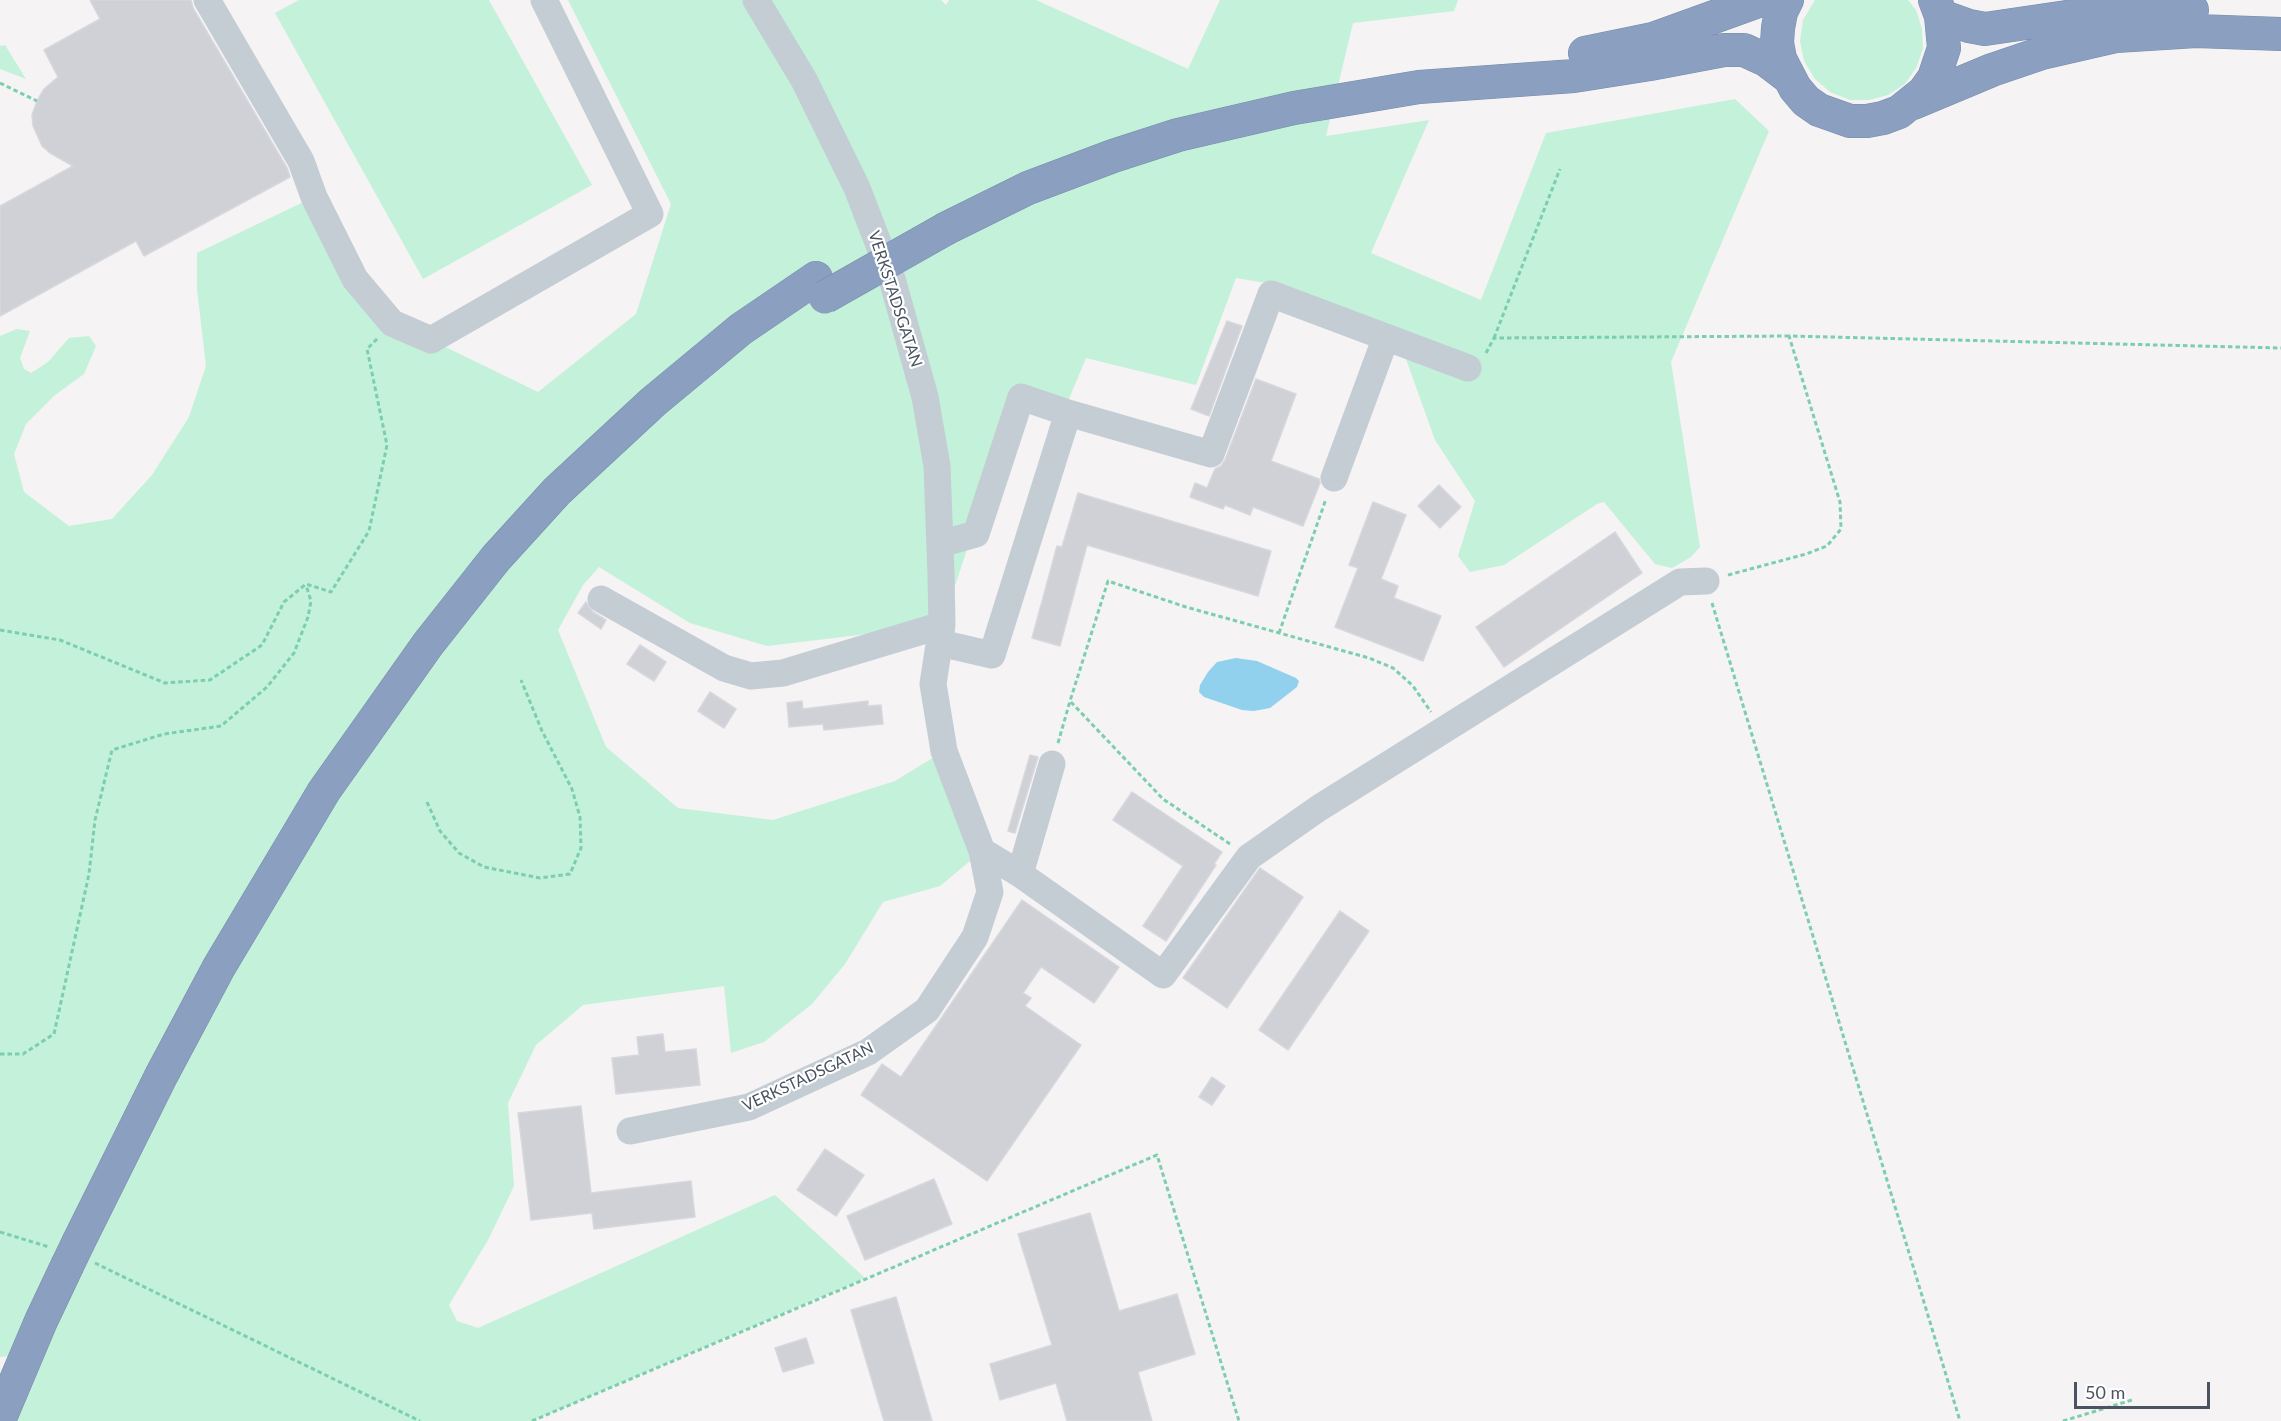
<!DOCTYPE html>
<html>
<head>
<meta charset="utf-8">
<style>
	body { margin:0 }
	#map { position:relative; width:2281px; height:1421px; overflow:hidden; background:#f5f3f3; font-family:Lato,sans-serif }
	canvas { display:block }
	.scale { position:absolute; left:2074px; top:1382px; width:136px; height:27px; box-sizing:border-box; border:3px solid #4a5461; border-top:0; padding-left:8px; font-size:18px; line-height:21px; white-space:nowrap; color:#4a5461; -webkit-text-stroke:4px #fff; paint-order:stroke }
</style>
</head>
<body>
<div id="map">
<canvas width="2281" height="1421"></canvas>
<div class="scale">50 m</div>
</div>
<script>
const ctx = document.querySelector('canvas').getContext('2d');
ctx.lineJoin = 'round';
function fill(path, color) {
  ctx.fillStyle = color;
  ctx.fill(path, 'evenodd');
}
function poly(rows) {
  const path = new Path2D();
  for (const r of rows) {
    path.moveTo(r[0], r[1]);
    for (let i = 2; i < r.length; i += 2) path.lineTo(r[i], r[i + 1]);
  }
  return path;
}
function stroke(path, color, width, dash) {
  ctx.strokeStyle = color;
  ctx.lineWidth = width;
  ctx.lineCap = dash ? 'butt' : 'round';
  ctx.setLineDash(dash || []);
  ctx.stroke(path);
}
function label(font, color, halo, rows, align = 'center') {
  ctx.font = font + ' Lato,sans-serif';
  ctx.lineWidth = 4.5;
  ctx.setLineDash([]);
  ctx.textBaseline = 'middle';
  ctx.strokeStyle = halo;
  ctx.fillStyle = color;
  for (const [text, x, y, turn = 0] of rows) {
    ctx.save();
    ctx.translate(x, y);
    ctx.rotate((+turn || 0) * Math.PI / 180);
    ctx.textAlign = isNaN(turn) ? turn : align;
    if (halo) ctx.strokeText(text, 0, 0);
    ctx.fillText(text, 0, 0);
    ctx.restore();
  }
}
fill(poly([
	[299,0,489,0,592,185,423,279,275,13],
	[568,0,941,0,946,5,949,0,1036,0,1188,69,1220,0,1458,0,1454,11,1353,23,1326,136,1429,120,1371,253,1481,300,1546,133,1735,99,1769,131,1671,362,1700,547,1691,557,1672,568,1655,564,1604,502,1597,504,1504,565,1470,572,1458,556,1475,501,1435,440,1401,345,1272,284,1236,278,1196,385,1086,358,1068,401,1021,386,942,625,767,646,690,623,599,567,583,585,558,630,606,747,678,808,773,820,895,781,944,751,982,851,940,886,883,902,845,964,812,1004,764,1042,731,1053,724,986,583,1005,536,1045,508,1103,514,1186,488,1240,449,1305,457,1321,478,1328,775,1195,865,1278,532,1421,6,1421,11,1356,0,1357,0,336,17,329,30,331,20,358,24,369,31,373,48,362,69,338,89,336,96,346,84,374,55,395,26,424,14,454,24,492,69,526,112,519,152,475,189,417,206,366,197,289,197,253,314,197,355,279,431,340,538,392,636,314,671,204],
	[1815,0,1908,0,1916,10,1922,29,1923,49,1916,68,1905,84,1888,95,1869,100,1850,100,1830,92,1815,79,1804,61,1800,41,1803,20],
	[5,45,26,79,0,69,0,46]
]), '#c3f1d9');
fill(poly([
	[1236,658,1257,661,1296,678,1299,681,1297,687,1270,708,1254,711,1242,710,1204,697,1199,692,1200,685,1208,672,1217,662]
]), '#91d1ed');
const building = poly([
	[90,0,191,0,193,8,287,168,290,177,144,256,136,241,0,316,0,206,73,166,50,153,42,146,33,126,32,115,37,101,44,89,58,77,44,50,100,19,90,0],
	[1227,321,1242,326,1209,416,1191,409,1227,321],
	[1256,379,1296,394,1271,461,1319,479,1320,483,1303,526,1253,507,1250,515,1225,505,1223,509,1190,497,1195,483,1207,488,1215,469,1221,466,1225,460,1256,379],
	[1439,485,1461,507,1440,528,1418,506,1439,485],
	[1078,493,1271,551,1258,596,1087,545,1060,646,1032,638,1057,546,1062,547,1078,493],
	[1373,502,1406,515,1381,579,1398,586,1394,598,1441,616,1423,661,1335,627,1358,568,1349,565,1373,502],
	[1615,532,1642,573,1504,667,1476,627,1615,532],
	[586,602,593,612,606,620,601,629,578,613,586,602],
	[640,645,666,662,654,681,627,664,640,645],
	[710,692,736,709,724,728,698,711,710,692],
	[802,701,803,709,868,701,868,706,881,705,883,724,824,730,823,724,789,727,787,703,802,701],
	[1030,755,1038,757,1015,833,1008,831,1030,755],
	[1132,792,1222,852,1214,864,1216,865,1166,941,1143,926,1183,866,1113,820,1132,792],
	[1260,868,1303,897,1227,1008,1183,978,1260,868],
	[1022,900,1119,967,1094,1003,1041,967,1023,993,1031,998,1025,1006,1081,1045,987,1181,861,1095,882,1064,901,1077,1022,900],
	[1340,911,1369,931,1288,1050,1259,1030,1340,911],
	[663,1034,665,1052,696,1049,700,1085,616,1094,612,1058,639,1055,637,1037,663,1034],
	[1212,1077,1225,1086,1212,1105,1199,1097,1212,1077],
	[581,1106,591,1193,691,1181,695,1217,594,1229,592,1213,531,1220,518,1113,581,1106],
	[825,1149,864,1175,836,1216,797,1190,825,1149],
	[934,1179,952,1224,865,1260,847,1216,934,1179],
	[1090,1213,1119,1311,1177,1294,1195,1354,1138,1372,1152,1421,1067,1421,1056,1383,1000,1400,990,1364,1052,1345,1018,1234,1090,1213],
	[896,1297,932,1421,884,1421,851,1310,896,1297],
	[806,1338,814,1363,783,1372,775,1348,806,1338]
]);
fill(building, '#cfd1d7');
stroke(building, '#d7d8de', 1.5);
const highway = poly([
	[1787,0,1781,12,1778,28,1777,43,1780,59,1795,88,1806,101,1819,110,1850,121,1867,121,1883,118,1899,112,1924,92,1934,78,1944,48,1941,16,1935,0],
	[1941,16,1969,26,1985,29,2108,11,2192,10],
	[1585,53,1653,39,1761,0],
	[1913,103,1992,70,2042,53,2116,36,2196,31,2281,34],
	[947,228,1028,188,1113,156,1178,135,1294,108,1419,87,1574,76,1650,64,1724,50,1744,50,1766,60,1787,76],
	[79,1241,161,1076,219,967,324,791,428,644,496,558,557,491,653,402,741,329,816,278],
	[0,1418,41,1321,67,1266]
]);
stroke(highway, '#768bac', 34);
stroke(poly([
	[0,83,37,101],
	[1494,338,1560,169],
	[1486,353,1494,338,1789,336],
	[1728,575,1806,554,1827,546,1841,529,1840,502,1789,336,2281,348],
	[1712,603,1960,1421],
	[0,630,60,640,165,683,210,680,262,645,284,602,306,584,331,592,369,531,387,445,367,349,378,338],
	[1279,633,1326,499],
	[1058,743,1070,701],
	[427,802,440,831,459,853,484,867,540,878,570,874,581,848,580,817,572,789,542,731,521,680],
	[1230,844,1163,799,1070,701,1108,581,1186,607,1369,658,1393,668,1413,686,1431,712],
	[0,1054,23,1054,54,1034,89,874,95,820,112,750,164,734,221,726,267,687,294,653,308,617,311,601,306,585],
	[0,1232,49,1247],
	[95,1263,420,1421],
	[532,1421,1157,1155,1239,1421],
	[2063,1421,2132,1400]
]), '#7bcfad', 3, [4.5, 3]);
stroke(poly([
	[207,0,301,161,314,197,355,279,392,323,431,340,650,214,544,0],
	[1068,413,1211,454,1271,294,1468,368],
	[1334,478,1386,337],
	[601,599,724,668,751,676,783,673,942,625],
	[940,643,992,655,1068,413,1021,397,976,534,940,544],
	[982,851,1020,874,1163,975,1249,857,1319,808,1680,582,1706,581],
	[1020,874,1052,764],
	[630,1131,749,1107,868,1052,927,1010,975,937,990,892,982,851,944,751,933,684,942,625,941,574,937,466,925,397,892,279,857,188,804,80,756,0]
]), '#c4ccd4', 27);
stroke(highway, '#8ba0c0', 33);
const highwayBridge = poly([
	[825,297,947,228],
	[67,1266,79,1241]
]);
stroke(highwayBridge, '#768bac', 34, []);
stroke(highwayBridge, '#8ba0c0', 33);
label('16px', '#4a5461', '#fff', [
	["VERKSTADSGATAN",895,299,72],
	["VERKSTADSGATAN",808,1077,-25]
]);
</script>
</body>
</html>
